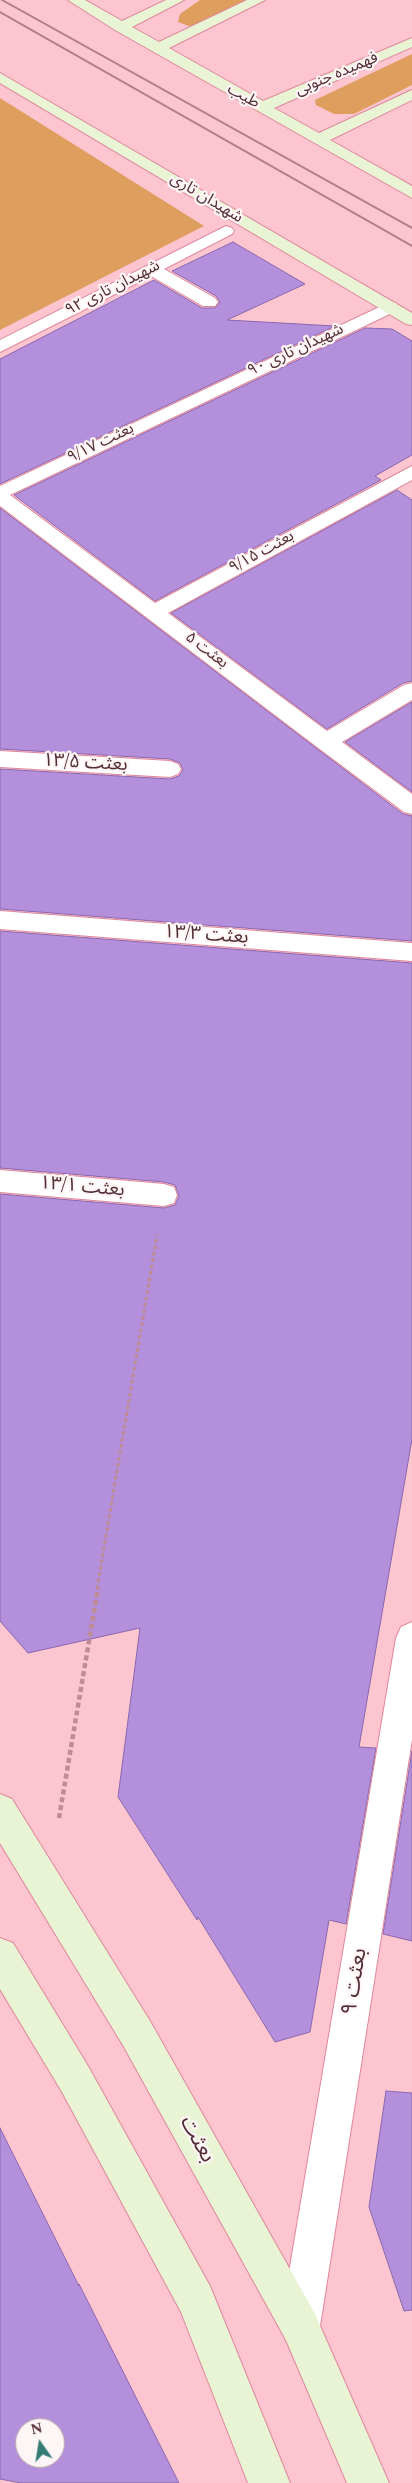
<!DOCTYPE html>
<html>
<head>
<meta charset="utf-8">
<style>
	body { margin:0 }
	#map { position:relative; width:412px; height:2483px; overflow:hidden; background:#fdc5d0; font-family:Spectral,serif }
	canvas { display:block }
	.north { position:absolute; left:15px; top:2418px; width:50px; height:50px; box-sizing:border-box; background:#fef5f6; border:1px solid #b9a5a9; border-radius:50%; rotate:347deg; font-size:14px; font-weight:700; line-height:20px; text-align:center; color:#522e36 }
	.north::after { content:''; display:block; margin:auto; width:18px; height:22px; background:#357c74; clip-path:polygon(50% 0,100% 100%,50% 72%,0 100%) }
</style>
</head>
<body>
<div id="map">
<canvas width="412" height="2483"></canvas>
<div class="north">N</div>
</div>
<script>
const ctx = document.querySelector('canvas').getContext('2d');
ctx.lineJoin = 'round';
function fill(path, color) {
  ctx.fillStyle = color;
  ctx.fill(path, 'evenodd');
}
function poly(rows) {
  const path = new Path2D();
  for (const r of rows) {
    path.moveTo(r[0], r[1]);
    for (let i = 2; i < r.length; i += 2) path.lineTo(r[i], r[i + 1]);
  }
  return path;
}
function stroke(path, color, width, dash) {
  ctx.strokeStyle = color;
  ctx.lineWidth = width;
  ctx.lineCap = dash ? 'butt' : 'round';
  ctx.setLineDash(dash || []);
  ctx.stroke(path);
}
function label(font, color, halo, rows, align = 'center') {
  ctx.font = font + ' Spectral,"Noto Sans Arabic",serif';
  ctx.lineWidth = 4.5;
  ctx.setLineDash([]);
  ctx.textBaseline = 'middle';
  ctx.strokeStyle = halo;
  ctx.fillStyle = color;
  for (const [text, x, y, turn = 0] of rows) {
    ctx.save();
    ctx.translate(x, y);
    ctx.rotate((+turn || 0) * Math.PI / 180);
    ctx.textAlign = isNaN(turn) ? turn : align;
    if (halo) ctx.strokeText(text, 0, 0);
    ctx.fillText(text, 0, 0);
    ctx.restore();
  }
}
fill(poly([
	[200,0,252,0,214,22,189,26,178,22,180,14],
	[412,54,412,85,354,114,334,114,316,105,315,100],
	[0,98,204,226,0,330]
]), '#dd9e5e');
const building = poly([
	[233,242,305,284,227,320,335,326,0,484,0,359,154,280,202,308,215,308,220,302,216,296,172,271,233,242],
	[365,328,392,329,412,341,412,455,375,476,381,480,155,601,14,495,365,328],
	[397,490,412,500,412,681,403,683,327,729,171,613,397,490],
	[0,508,403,814,412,816,412,941,0,909,0,769,170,779,179,776,183,770,180,763,170,759,0,749,0,508],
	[412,702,412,792,345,742,412,702],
	[0,931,412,963,412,1439,359,1747,376,1748,346,1924,329,1920,310,2032,275,2042,198,1917,197,1920,118,1797,140,1628,28,1653,0,1621,0,1194,164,1208,175,1205,179,1196,175,1185,164,1182,0,1168,0,931],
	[412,1751,412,1941,383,1934,412,1751],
	[386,2091,412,2093,412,2310,404,2311,369,2207,386,2091],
	[0,2128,79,2286,79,2284,179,2483,21,2483,0,2479,0,2128],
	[25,2428,55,2428,55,2458,25,2458,25,2428]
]);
fill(building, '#b38fdc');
stroke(building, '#8968ad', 1);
const street = poly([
	[226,226,232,228,234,231,232,234,164,269,215,298,218,302,215,306,203,306,151,276,0,352,0,340,226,226],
	[390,302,396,303,399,307,396,311,10,495,155,603,412,466,412,480,168,613,327,731,404,685,412,683,412,700,342,742,412,794,412,814,404,812,317,747,0,506,0,486,390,302],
	[0,751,170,761,178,764,181,769,178,774,170,777,0,767,0,751],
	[0,911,412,943,412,961,0,929,0,911],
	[0,1170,164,1184,174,1187,177,1195,174,1203,164,1206,0,1192,0,1170],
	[412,1622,412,1739,320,2326,314,2340,300,2346,286,2340,280,2326,396,1638,401,1627,412,1622]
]);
const secondary = poly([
	[68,0,85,0,122,21,166,0,184,0,132,27,159,42,247,0,265,0,169,48,263,101,412,38,412,47,274,108,319,133,412,90,412,100,330,140,412,186,412,198,115,30,68,0],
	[0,73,412,313,412,325,406,324,0,83,0,73],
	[0,1794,12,1799,150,2021,314,2312,389,2483,347,2483,286,2340,124,2047,0,1843,0,1794],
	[0,1938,13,1943,88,2066,210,2286,290,2483,248,2483,181,2312,62,2092,0,1989,0,1938]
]);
stroke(street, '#df889c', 2);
stroke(secondary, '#df889c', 2);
stroke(poly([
	[97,1589,157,1235]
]), '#bd8c96', 3, [4, 2.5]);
stroke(poly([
	[59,1818,98,1588]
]), '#bd8c96', 4.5, [5, 3]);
fill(street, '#fff');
fill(secondary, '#e9f4d5');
stroke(poly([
	[2,0,412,228],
	[0,12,412,246]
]), '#af808a', 2);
label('16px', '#522e36', '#fef5f6', [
	["فهمیده جنوبی",337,75,-23],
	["طیب",243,97,29],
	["شهیدان تاری",206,199,31],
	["شهیدان تاری ۹۲",113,289,-27],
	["شهیدان تاری ۹۰",296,351,-25],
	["بعثت ۹/۱۷",101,444,-26],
	["بعثت ۹/۱۵",262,553,-29],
	["بعثت ۵",206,651,37]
]);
label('19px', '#522e36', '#fef5f6', [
	["بعثت ۱۳/۵",85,764,3],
	["بعثت ۱۳/۳",206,936,4],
	["بعثت ۱۳/۱",82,1188,5]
]);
label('22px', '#522e36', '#fef5f6', [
	["بعثت ۹",356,1982,-81],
	["بعثت",196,2140,61]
]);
</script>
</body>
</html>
